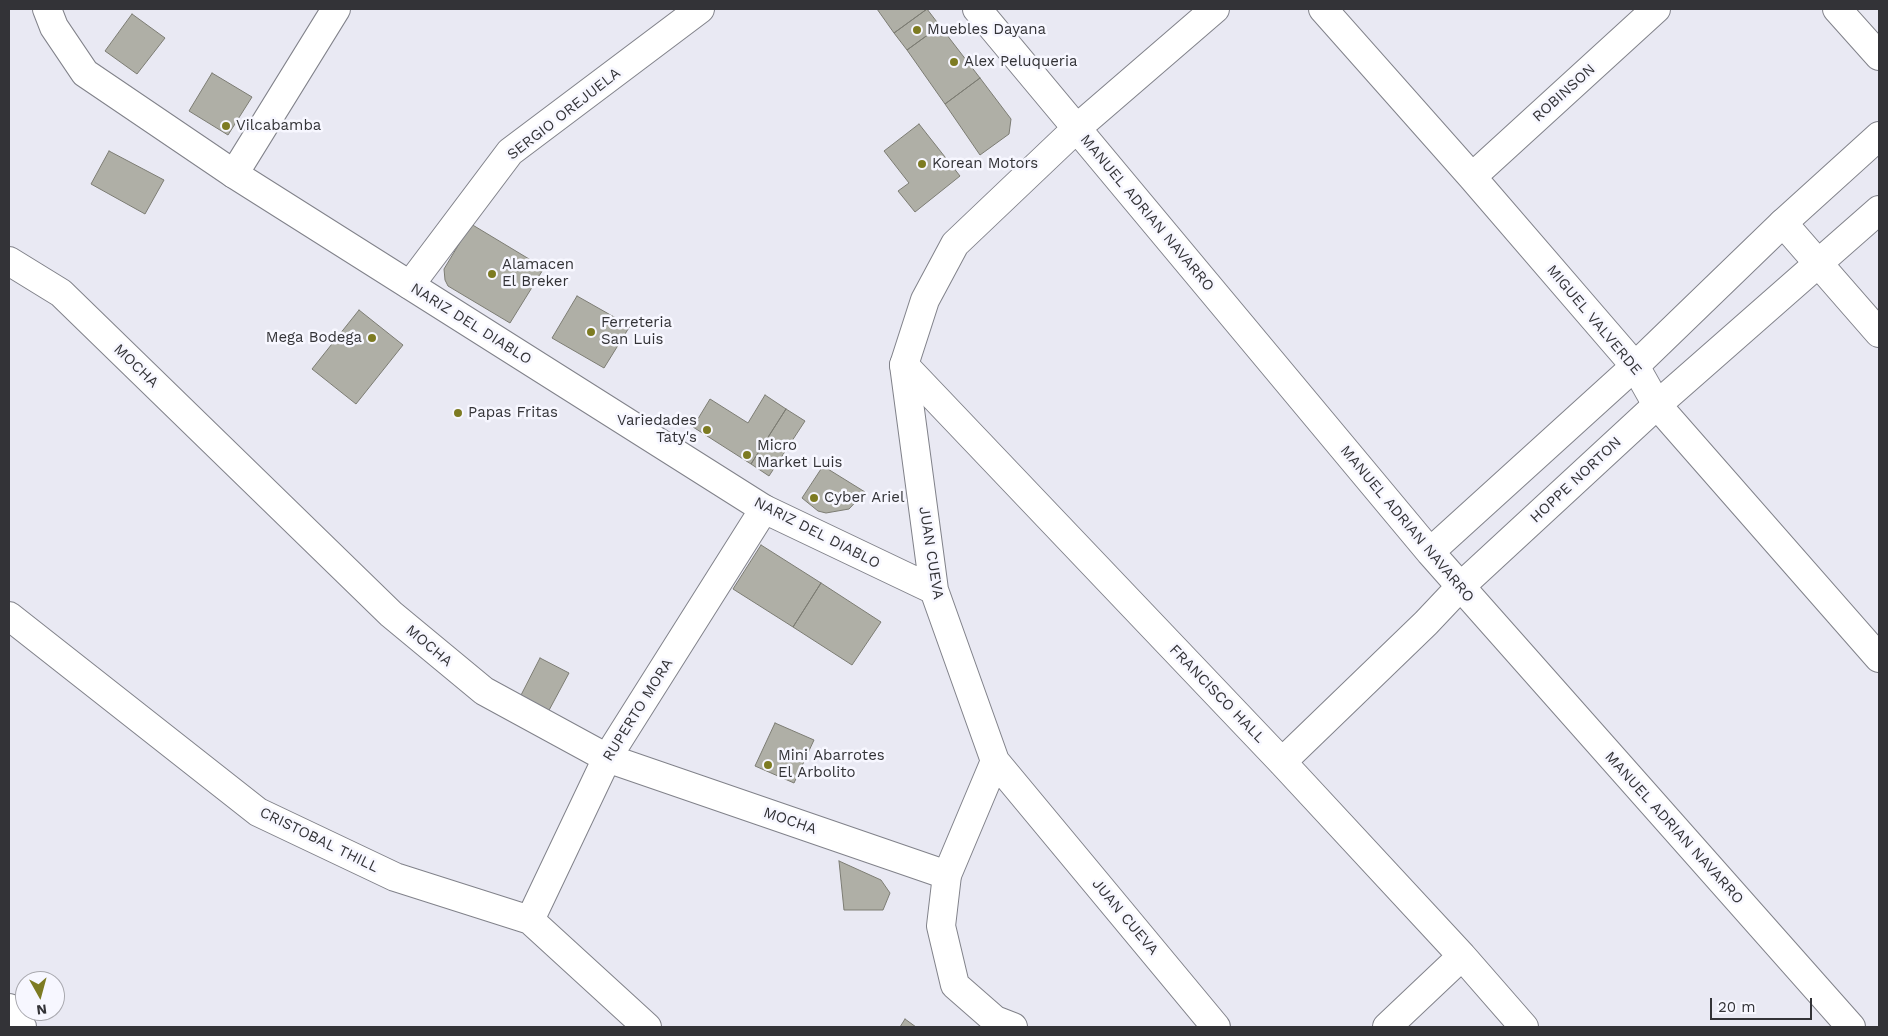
<!DOCTYPE html>
<html>
<head>
<meta charset="utf-8">
<style>
	body { margin:0 }
	#map { position:relative; width:1888px; height:1036px; overflow:hidden; background:#e9e9f3; font-family:"Work Sans",sans-serif }
	canvas { display:block }
	.frame { position:absolute; inset:0; border:10px solid #333337; pointer-events:none }
	.north { position:absolute; left:15px; top:971px; width:50px; height:50px; box-sizing:border-box; background:#f7f7ff; border:1px solid #a9a9af; border-radius:50%; rotate:173deg; font-size:14px; font-weight:700; line-height:20px; text-align:center; color:#333337 }
	.north::after { content:''; display:block; margin:auto; width:18px; height:22px; background:#7d7b22; clip-path:polygon(50% 0,100% 100%,50% 72%,0 100%) }
	.scale { position:absolute; left:1710px; top:998px; width:102px; height:22px; box-sizing:border-box; border:2px solid #333337; border-top:0; padding-left:6px; font-size:15px; line-height:18px; white-space:nowrap; color:#333337; -webkit-text-stroke:4px #f7f7ff; paint-order:stroke }
</style>
</head>
<body>
<div id="map">
<canvas width="1888" height="1036"></canvas>
<div class="frame"></div>
<div class="north">N</div>
<div class="scale">20 m</div>
</div>
<script>
const ctx = document.querySelector('canvas').getContext('2d');
ctx.lineJoin = 'round';
function fill(path, color) {
  ctx.fillStyle = color;
  ctx.fill(path, 'evenodd');
}
function poly(rows) {
  const path = new Path2D();
  for (const r of rows) {
    path.moveTo(r[0], r[1]);
    for (let i = 2; i < r.length; i += 2) path.lineTo(r[i], r[i + 1]);
  }
  return path;
}
function stroke(path, color, width, dash) {
  ctx.strokeStyle = color;
  ctx.lineWidth = width;
  ctx.lineCap = dash ? 'butt' : 'round';
  ctx.setLineDash(dash || []);
  ctx.stroke(path);
}
function label(font, color, halo, rows, align = 'center') {
  ctx.font = font + ' "Work Sans",sans-serif';
  ctx.lineWidth = 5;
  ctx.setLineDash([]);
  ctx.textBaseline = 'middle';
  ctx.strokeStyle = halo;
  ctx.fillStyle = color;
  for (const [text, x, y, turn = 0] of rows) {
    ctx.save();
    ctx.translate(x, y);
    ctx.rotate((+turn || 0) * Math.PI / 180);
    ctx.textAlign = isNaN(turn) ? turn : align;
    if (halo) ctx.strokeText(text, 0, 0);
    ctx.fillText(text, 0, 0);
    ctx.restore();
  }
}
const building = poly([
	[877,9,927,9,894,33,877,9],
	[927,9,940,26,907,50,894,33,927,9],
	[132,14,165,38,137,74,105,51,132,14],
	[940,26,980,78,945,104,907,50,940,26],
	[212,73,252,97,228,135,189,111,212,73],
	[980,78,1011,119,1009,134,980,155,945,104,980,78],
	[919,124,960,176,915,212,898,191,909,183,884,151,919,124],
	[109,151,164,180,145,214,91,184,109,151],
	[471,224,544,268,510,323,448,286,445,280,444,269,471,224],
	[577,296,630,326,604,368,552,338,577,296],
	[359,310,403,345,356,404,312,369,359,310],
	[765,395,786,409,751,464,693,427,710,399,748,423,765,395],
	[786,409,805,421,769,476,751,464,786,409],
	[823,466,865,492,849,509,826,513,818,511,802,498,823,466],
	[761,545,821,583,793,627,733,589,761,545],
	[821,583,881,622,852,665,793,627,821,583],
	[540,658,569,673,547,714,519,699,540,658],
	[775,723,814,740,794,783,755,766,775,723],
	[839,861,881,880,890,893,883,910,844,910,839,861],
	[905,1019,916,1027,900,1027,905,1019]
]);
fill(building, '#afafa6');
stroke(building, '#7c7c73', 1);
const street = poly([
	[1323,9,1472,177,1635,366,1657,405,1879,658],
	[1837,9,1879,56],
	[234,174,336,9],
	[1472,177,1656,9],
	[1783,223,1879,333],
	[9,261,61,293,391,614,484,691,607,758,947,875],
	[410,285,510,152,700,9],
	[904,365,1282,762,1462,956,1524,1027],
	[9,616,258,812,395,877,530,920,647,1027],
	[1282,762,1426,623,1460,587],
	[530,920,607,758,764,509],
	[9,1008,22,1027],
	[1387,1027,1462,956]
]);
const secondary = poly([
	[47,9,54,27,85,73,234,174,764,509,934,590],
	[977,9,1430,552,1851,1027],
	[1215,9,1077,128,955,244,925,300,904,365,934,590,995,761,1216,1027],
	[1430,552,1635,366,1783,223,1879,136],
	[1460,587,1657,405,1879,210],
	[995,761,947,875,941,926,955,985,995,1020,1013,1027]
]);
stroke(street, '#81828a', 30);
stroke(secondary, '#81828a', 30);
stroke(street, '#fff', 28);
stroke(secondary, '#fff', 28);
for (const [x, y, r, color] of [
	[917,30,5,"#7d7b22"],
	[954,62,5,"#7d7b22"],
	[226,126,5,"#7d7b22"],
	[922,164,5,"#7d7b22"],
	[492,274,5,"#7d7b22"],
	[591,332,5,"#7d7b22"],
	[372,338,5,"#7d7b22"],
	[458,413,5,"#7d7b22"],
	[707,430,5,"#7d7b22"],
	[747,455,5,"#7d7b22"],
	[814,498,5,"#7d7b22"],
	[768,765,5,"#7d7b22"]
]) {
  const dot = new Path2D();
  dot.arc(x, y, r, 0, 2 * Math.PI);
  ctx.fillStyle = color;
  ctx.fill(dot);
  stroke(dot, '#f7f7ff', 2);
}
label('15px', '#333337', '#f7f7ff', [
	["Muebles Dayana",927,30],
	["Alex Peluqueria",964,62],
	["Vilcabamba",236,126],
	["Korean Motors",932,164],
	["Alamacen",502,265],
	["El Breker",502,282],
	["Ferreteria",601,323],
	["San Luis",601,340],
	["Mega Bodega",362,338,"right"],
	["Papas Fritas",468,413],
	["Variedades",697,421,"right"],
	["Taty's",697,438,"right"],
	["Micro",757,446],
	["Market Luis",757,463],
	["Cyber Ariel",824,498],
	["Mini Abarrotes",778,756],
	["El Arbolito",778,773]
], 'left');
label('15px', '#333337', '#f7f7ff', [
	["ROBINSON",1564,93,-42],
	["SERGIO OREJUELA",564,114,-38],
	["MANUEL ADRIAN NAVARRO",1147,213,50],
	["MIGUEL VALVERDE",1594,320,50],
	["NARIZ DEL DIABLO",471,324,32],
	["MOCHA",136,366,44],
	["HOPPE NORTON",1576,480,-43],
	["MANUEL ADRIAN NAVARRO",1407,524,50],
	["NARIZ DEL DIABLO",817,533,27],
	["JUAN CUEVA",931,553,81],
	["MOCHA",429,646,40],
	["FRANCISCO HALL",1217,694,46],
	["RUPERTO MORA",638,710,-58],
	["MOCHA",790,821,19],
	["MANUEL ADRIAN NAVARRO",1674,828,48],
	["CRISTOBAL THILL",319,840,26],
	["JUAN CUEVA",1125,917,50]
]);
</script>
</body>
</html>
